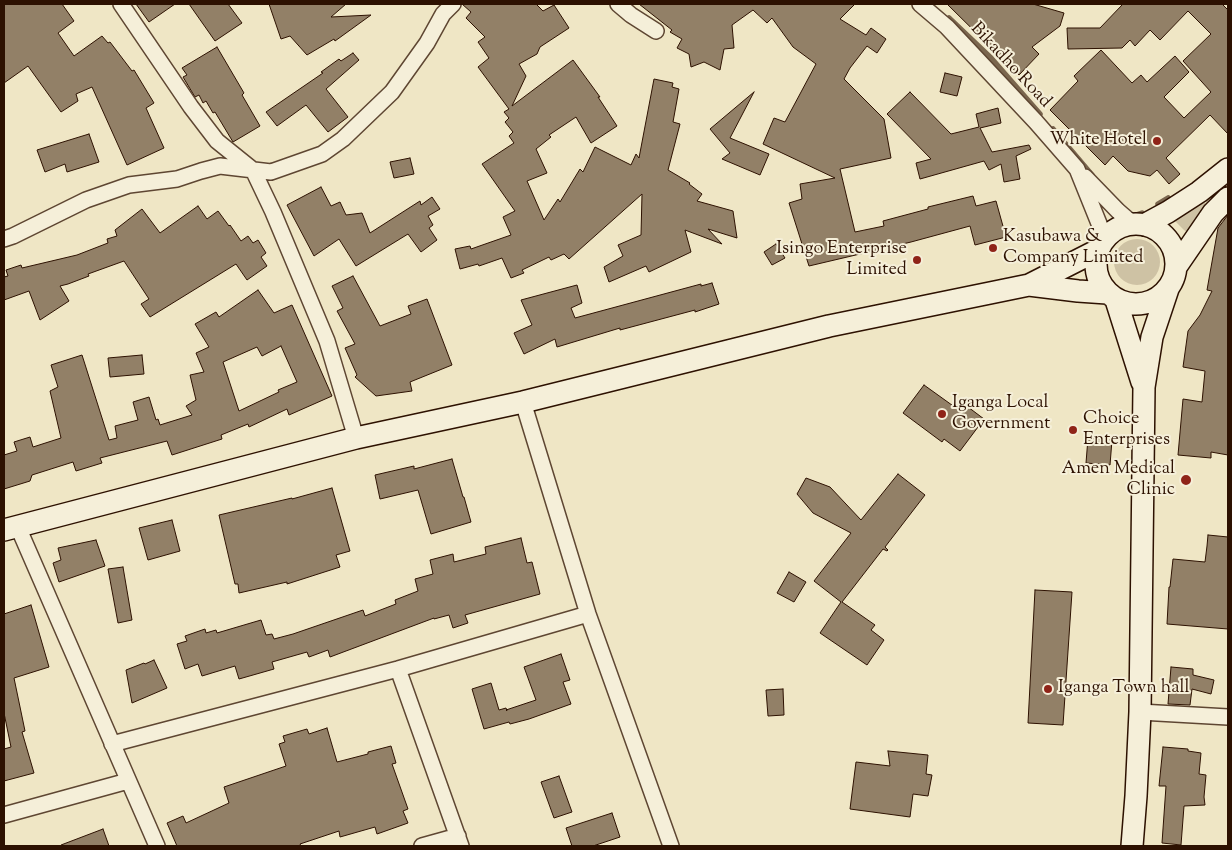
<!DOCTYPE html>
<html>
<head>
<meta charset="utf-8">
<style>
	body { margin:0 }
	#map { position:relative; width:1232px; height:850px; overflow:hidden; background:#efe6c5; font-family:"Sorts Mill Goudy",serif }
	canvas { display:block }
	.frame { position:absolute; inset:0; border:5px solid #2d1101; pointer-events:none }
</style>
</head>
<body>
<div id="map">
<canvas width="1232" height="850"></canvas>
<div class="frame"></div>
</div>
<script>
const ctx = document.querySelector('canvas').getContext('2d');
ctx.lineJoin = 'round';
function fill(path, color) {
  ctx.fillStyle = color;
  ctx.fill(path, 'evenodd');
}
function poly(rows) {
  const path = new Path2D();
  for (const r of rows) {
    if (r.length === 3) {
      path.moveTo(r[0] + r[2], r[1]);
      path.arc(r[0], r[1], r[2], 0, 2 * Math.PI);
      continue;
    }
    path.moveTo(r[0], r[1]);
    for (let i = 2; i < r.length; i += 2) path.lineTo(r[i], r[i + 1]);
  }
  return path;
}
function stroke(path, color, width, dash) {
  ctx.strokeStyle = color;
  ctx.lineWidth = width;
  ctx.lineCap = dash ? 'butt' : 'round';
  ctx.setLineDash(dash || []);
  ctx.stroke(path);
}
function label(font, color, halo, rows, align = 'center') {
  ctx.font = font + ' "Sorts Mill Goudy",serif';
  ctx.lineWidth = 4;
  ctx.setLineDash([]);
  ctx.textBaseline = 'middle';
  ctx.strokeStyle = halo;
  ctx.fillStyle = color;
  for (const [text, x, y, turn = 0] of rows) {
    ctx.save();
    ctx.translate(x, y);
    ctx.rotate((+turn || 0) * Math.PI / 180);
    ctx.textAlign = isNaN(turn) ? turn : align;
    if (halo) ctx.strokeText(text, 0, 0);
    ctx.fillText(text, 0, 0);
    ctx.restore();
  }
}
fill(poly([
	[1203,202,1205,203,1206,206,1190,230,1187,232,1184,230,1175,221,1175,218],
	[1137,262,23]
]), '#cec2a4');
stroke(poly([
	[949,18,991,58,1040,114],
	[1053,129,1092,175],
	[1158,204,1168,198],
	[1130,217,1142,213]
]), '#7a664e', 5.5);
const building = poly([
	[4,4,62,4,74,21,58,33,74,56,102,36,108,43,110,42,132,71,134,70,154,103,146,108,164,148,127,165,92,87,76,94,78,101,61,112,28,66,4,83,4,4],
	[136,4,175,4,149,22,136,4],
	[189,4,228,4,242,23,215,41,189,4],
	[269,4,346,4,331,17,371,15,335,41,334,39,307,55,290,36,281,39,269,4],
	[462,4,536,4,543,11,554,5,569,28,540,47,537,54,519,64,526,76,512,106,573,60,600,97,598,97,617,126,591,143,576,117,549,135,551,137,536,149,547,173,527,181,544,220,558,199,560,202,580,169,583,172,595,147,631,165,636,154,639,158,654,79,673,83,672,87,679,89,673,122,680,124,668,170,690,183,689,184,702,194,697,201,733,211,737,238,708,229,722,244,685,230,691,252,649,272,646,266,609,282,604,267,623,256,618,245,641,235,642,194,569,259,564,254,551,260,549,257,522,270,524,273,511,278,502,258,479,266,478,264,460,269,455,249,470,246,471,249,511,235,503,217,515,211,482,164,514,143,509,136,513,132,505,122,509,118,504,112,509,109,478,67,489,58,478,42,485,37,466,18,471,12,462,4],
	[639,4,855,4,840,19,866,35,871,28,886,39,877,53,867,46,850,68,844,79,884,119,891,158,840,169,855,232,884,226,883,221,928,209,928,207,973,196,976,206,996,201,1006,237,975,245,970,226,911,242,809,266,789,203,802,199,800,184,835,178,763,144,774,118,785,122,816,64,793,47,772,18,767,23,753,10,732,25,734,48,724,49,720,70,704,62,691,67,689,54,677,48,682,39,670,32,672,30,639,4],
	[947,4,1033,4,1064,13,1060,26,1032,47,1039,54,1019,75,947,4],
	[1123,4,1222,4,1228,10,1228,134,1210,115,1166,158,1180,174,1169,184,1157,170,1150,176,1128,171,1113,156,1105,165,1050,110,1078,81,1074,76,1101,50,1132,83,1141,75,1147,82,1175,56,1189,72,1164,97,1184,118,1211,92,1183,61,1211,34,1188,11,1160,40,1150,30,1135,46,1130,40,1122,48,1068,49,1067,28,1100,28,1123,4],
	[217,47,244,93,242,95,260,126,233,142,215,112,213,113,206,101,203,103,199,95,195,97,183,77,187,75,182,68,217,47],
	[353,53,359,60,326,89,348,117,328,132,306,105,277,126,266,112,323,73,321,72,339,59,341,61,353,53],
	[945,73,962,77,957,96,940,92,945,73],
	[754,92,730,138,769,154,760,175,722,159,730,153,710,129,754,92],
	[910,92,951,134,979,127,976,114,998,108,1001,123,980,128,992,152,1029,145,1031,149,1016,156,1020,179,1004,182,1001,164,989,170,984,161,920,179,916,163,931,159,887,114,910,92],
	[89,134,99,162,67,172,65,164,45,172,37,150,89,134],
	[410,158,414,174,394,178,390,162,410,158],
	[321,187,331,206,340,202,346,215,362,213,370,233,420,201,421,205,432,197,440,209,428,216,433,225,429,228,437,240,421,252,408,234,356,266,339,239,314,256,287,205,321,187],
	[198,206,207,219,218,211,229,226,230,225,241,241,248,236,253,243,258,240,266,253,261,257,267,266,247,280,236,264,150,317,141,304,149,299,124,261,88,274,89,276,68,284,60,286,69,301,40,320,29,291,4,300,4,277,8,276,6,270,21,265,22,268,77,255,108,243,107,239,117,236,115,230,142,209,160,233,198,206],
	[1228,215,1228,455,1211,452,1211,458,1178,455,1183,399,1202,402,1205,371,1183,367,1188,331,1200,315,1212,291,1207,290,1218,228,1228,215],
	[776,244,785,258,772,265,764,252,776,244],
	[353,276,380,326,411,314,408,306,427,299,452,365,410,382,412,391,376,396,355,377,357,375,345,348,355,344,337,311,343,308,332,286,353,276],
	[712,283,719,304,695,312,695,310,620,330,620,328,557,347,555,339,524,354,514,333,532,325,521,300,577,285,582,303,571,308,575,318,701,284,701,286,712,283],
	[258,290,274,313,292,305,332,396,289,415,287,409,249,427,248,424,221,435,222,439,172,455,167,441,100,458,102,463,76,471,73,462,32,475,30,481,4,489,4,455,17,451,14,442,30,437,33,447,61,438,50,391,58,387,51,365,82,355,109,440,117,438,115,426,138,420,133,402,149,397,156,420,158,419,160,425,192,415,186,406,196,400,190,375,204,372,196,353,209,347,195,324,216,312,219,317,258,290],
	[281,346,297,382,278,390,279,392,239,411,223,362,257,347,262,356,281,346],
	[142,355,144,374,110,377,108,358,142,355],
	[924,385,963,413,968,407,984,419,960,451,944,439,942,442,903,413,924,385],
	[1088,438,1112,440,1110,465,1086,463,1088,438],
	[452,459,463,497,464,497,471,522,431,534,418,490,380,499,375,475,414,466,414,469,452,459],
	[898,474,925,495,885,547,888,550,887,551,883,549,842,602,875,625,871,630,884,640,867,665,820,633,841,602,814,581,851,533,813,513,797,494,806,478,830,487,861,520,898,474],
	[332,488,350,551,336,555,340,567,287,584,287,582,239,593,238,584,235,584,219,515,292,498,292,499,332,488],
	[172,520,180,551,148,560,139,528,172,520],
	[1208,535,1228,537,1228,629,1167,624,1169,587,1170,587,1173,559,1205,562,1207,546,1208,535],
	[521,538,527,563,532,562,540,594,465,615,468,623,453,628,449,615,434,619,434,618,330,657,328,650,309,657,307,652,272,662,274,669,239,679,235,666,202,676,198,664,185,669,177,644,187,641,185,636,205,629,206,633,216,630,217,633,261,620,266,635,272,634,274,639,293,634,363,610,365,616,396,604,395,600,418,591,415,579,433,574,430,560,453,554,454,562,486,554,485,547,521,538],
	[96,540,105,566,59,582,53,563,61,560,58,548,96,540],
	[123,567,132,620,118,623,108,569,123,567],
	[789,572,806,582,794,602,777,593,789,572],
	[1035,590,1072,592,1063,725,1028,723,1035,590],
	[31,605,49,667,14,678,25,731,22,732,34,773,4,781,4,749,11,747,4,713,4,614,31,605],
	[561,654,570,680,563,682,571,704,529,719,510,724,509,722,484,729,472,689,491,683,499,710,506,708,507,711,506,710,536,700,524,667,561,654],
	[154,660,167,688,132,703,126,670,144,663,145,664,154,660],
	[1171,667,1193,669,1193,675,1214,680,1211,694,1192,689,1190,705,1168,704,1171,667],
	[783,689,784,715,768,716,766,690,783,689],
	[327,728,337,762,368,754,368,752,391,746,396,763,392,764,408,809,403,811,408,823,377,834,375,827,340,837,339,831,300,844,301,846,177,846,167,823,183,816,186,823,229,803,224,787,286,766,279,744,285,742,283,736,307,729,309,734,327,728],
	[1163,747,1188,749,1188,751,1201,753,1199,774,1206,775,1204,797,1205,805,1184,806,1181,845,1162,843,1166,786,1159,786,1163,747],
	[888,751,928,755,926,774,932,775,928,796,913,794,910,817,850,809,856,762,890,766,888,751],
	[559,776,572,812,554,818,541,782,559,776],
	[612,813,620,837,593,846,572,846,566,828,612,813],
	[103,829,109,846,62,846,61,845,103,829]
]);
fill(building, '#928067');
stroke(building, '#2d1101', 1);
const street = poly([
	[121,4,191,107,217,141,253,170,273,212,327,341,356,438],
	[618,4,631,15,656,31],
	[920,4,947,27,1036,122,1077,169,1100,226,1103,240],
	[1085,177,1118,211,1133,224],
	[4,239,13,236,86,200,129,185,177,179,201,171,220,166,271,172,322,154,343,139,392,92,427,43,443,14,453,4],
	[523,402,588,614,671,846],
	[18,527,157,846],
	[398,669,461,846],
	[1140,712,1228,717],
	[112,744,398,669,588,614],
	[4,815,128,781],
	[422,846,458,836]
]);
const secondary = poly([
	[1136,264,40],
	[1144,225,1168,212,1199,192,1228,169],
	[1176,267,1213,213,1228,198],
	[1029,285,1078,291,1107,293],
	[1116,300,1142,382],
	[4,530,356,438,523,402,829,326,1029,285,1098,250],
	[1132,846,1136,796,1140,712,1144,387,1152,337,1168,289]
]);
stroke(street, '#5e4632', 18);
stroke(secondary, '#2d1101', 24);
stroke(street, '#f5efd9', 15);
stroke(secondary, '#f5efd9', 21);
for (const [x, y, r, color] of [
	[1157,141,5,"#8f2418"],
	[993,248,5,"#8f2418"],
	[917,260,5,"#8f2418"],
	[942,414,5,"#8f2418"],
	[1073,430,5,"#8f2418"],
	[1186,480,6,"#8f2418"],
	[1048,689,5,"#8f2418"]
]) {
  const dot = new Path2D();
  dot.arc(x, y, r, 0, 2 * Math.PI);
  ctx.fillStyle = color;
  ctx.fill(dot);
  stroke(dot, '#f5efd9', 2);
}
label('18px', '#2d1101', '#f5efd9', [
	["Bikadho Road",1010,66,47]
]);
label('18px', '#2d1101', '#f5efd9', [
	["White Hotel",1147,141,"right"],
	["Kasubawa &",1003,238],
	["Company Limited",1003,259],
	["Isingo Enterprise",907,250,"right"],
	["Limited",907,271,"right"],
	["Iganga Local",952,404],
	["Government",952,425],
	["Choice",1083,420],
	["Enterprises",1083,441],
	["Amen Medical",1175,470,"right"],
	["Clinic",1175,491,"right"],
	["Iganga Town hall",1058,689]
], 'left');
</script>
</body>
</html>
